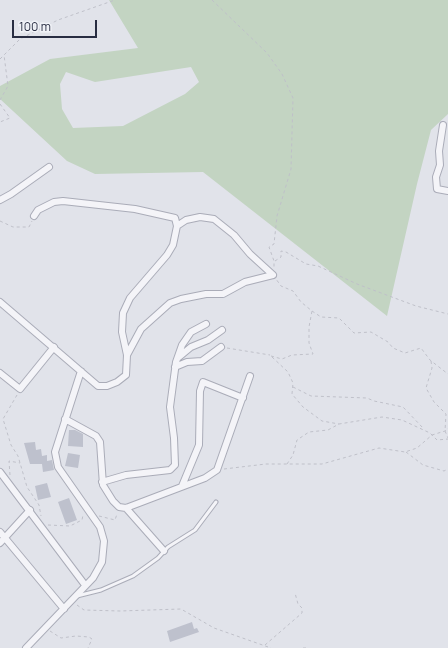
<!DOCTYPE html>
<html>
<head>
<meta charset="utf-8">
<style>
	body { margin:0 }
	#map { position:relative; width:448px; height:648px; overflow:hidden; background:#e1e3ea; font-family:Manrope,sans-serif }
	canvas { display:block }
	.scale { position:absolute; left:12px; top:20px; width:85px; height:18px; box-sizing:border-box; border:2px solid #282d42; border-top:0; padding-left:5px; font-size:12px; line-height:14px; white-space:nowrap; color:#282d42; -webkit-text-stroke:3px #f0f2f7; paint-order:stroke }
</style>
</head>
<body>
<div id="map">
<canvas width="448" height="648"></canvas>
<div class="scale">100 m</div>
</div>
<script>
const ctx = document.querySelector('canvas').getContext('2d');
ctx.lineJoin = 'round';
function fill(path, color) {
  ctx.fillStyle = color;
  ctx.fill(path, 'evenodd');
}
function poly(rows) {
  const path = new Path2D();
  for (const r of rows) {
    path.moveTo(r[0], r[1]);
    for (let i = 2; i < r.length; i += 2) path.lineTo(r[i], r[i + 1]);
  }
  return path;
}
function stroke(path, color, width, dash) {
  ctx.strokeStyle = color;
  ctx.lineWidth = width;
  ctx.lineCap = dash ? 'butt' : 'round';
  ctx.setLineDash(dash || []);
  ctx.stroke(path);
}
fill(poly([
	[109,0,448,0,448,114,431,130,417,184,387,316,203,172,95,174,67,161,0,99,0,86,50,59,138,48],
	[191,67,199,82,185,94,123,126,73,128,62,109,60,84,66,72,95,82]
]), '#c3d4c2');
fill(poly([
	[69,430,75,430,83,434,83,447,68,446],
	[35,442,36,450,41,449,42,456,47,455,47,461,52,460,54,470,43,472,42,464,30,464,24,443],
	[68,453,80,455,78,468,65,466],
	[47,483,51,497,38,500,35,486],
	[69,498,77,520,66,524,58,502],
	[192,622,194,629,197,628,199,632,170,642,167,631]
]), '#bec1cd');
const lane = poly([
	[77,596,101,590,133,576,158,558,168,547,195,530,216,502]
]);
const street = poly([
	[443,125,439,151,440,165,436,177,437,189,448,191],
	[0,200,11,194,49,167],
	[177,226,186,220,200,217,214,219,234,235,250,254,273,275],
	[0,302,98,386,107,386,117,382,126,375,127,355,122,332,123,313,130,298,167,255,173,245,177,226,175,218,135,209,63,201,54,202,38,210,34,216],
	[127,355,141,329,170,303,181,299,206,294,223,294,245,282,273,275],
	[179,357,191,347,208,340,222,330],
	[175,367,187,362,202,361,221,347],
	[0,373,20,389,54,347],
	[65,419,96,436,100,442,103,485,113,501,119,507,126,508,205,478,217,470,250,376],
	[0,472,85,585],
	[102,482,126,475,170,470,175,465,174,438,170,407,176,362,182,345,191,332,206,324],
	[182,486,199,445,200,391,203,382,243,398],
	[126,508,164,551],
	[0,532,64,609],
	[0,543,30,510],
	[26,648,93,578,102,562,104,541,100,527,58,467,55,452,81,371]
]);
stroke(lane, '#aaacb8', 5);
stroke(street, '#aaacb8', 8);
stroke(poly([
	[212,0,267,53,282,74,293,98,291,169,277,216,274,244,269,247,274,261,274,267],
	[0,59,20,39,58,20,115,0],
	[0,100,8,86,4,55],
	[0,104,10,118,0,122],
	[0,221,13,227,29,227,32,221],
	[275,261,281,257,281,251,286,252,306,264,318,266,357,284,416,306,448,314],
	[312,311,321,317,339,318,354,333,371,332,388,342,393,348,405,353,421,348,430,360,448,374],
	[227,348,270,355],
	[271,356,282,359,292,355,313,354,309,343,309,327,312,311,301,302,293,291,281,286,276,279],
	[272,357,288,372,293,383,292,394,303,407,322,421,339,424],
	[431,361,432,368,426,388,434,402,446,414,445,431,448,438],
	[293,387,311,396,367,398,374,401,403,407,423,428],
	[17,395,3,419,11,445,18,456,27,487,39,505,41,516],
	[406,452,423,465,444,471,448,469],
	[287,464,293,455,297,440,309,432,328,430,339,424,382,417,402,420,430,433,437,440,448,439],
	[224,469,266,464,322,464,379,448,405,452,417,448,432,435,445,431,448,428],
	[10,475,9,461,20,463],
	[99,516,115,520,117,514],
	[48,525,70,526,82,520,83,515],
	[77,605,84,610,120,611,181,609,214,628,271,648],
	[50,631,61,638,76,636,89,637,92,639,88,648],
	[265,645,302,613,302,608,298,604,295,593],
	[303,648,308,648]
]), '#bfc0c9', 1, [3, 3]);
stroke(lane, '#f4f4f8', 3);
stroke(street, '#f4f4f8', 6);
</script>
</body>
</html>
